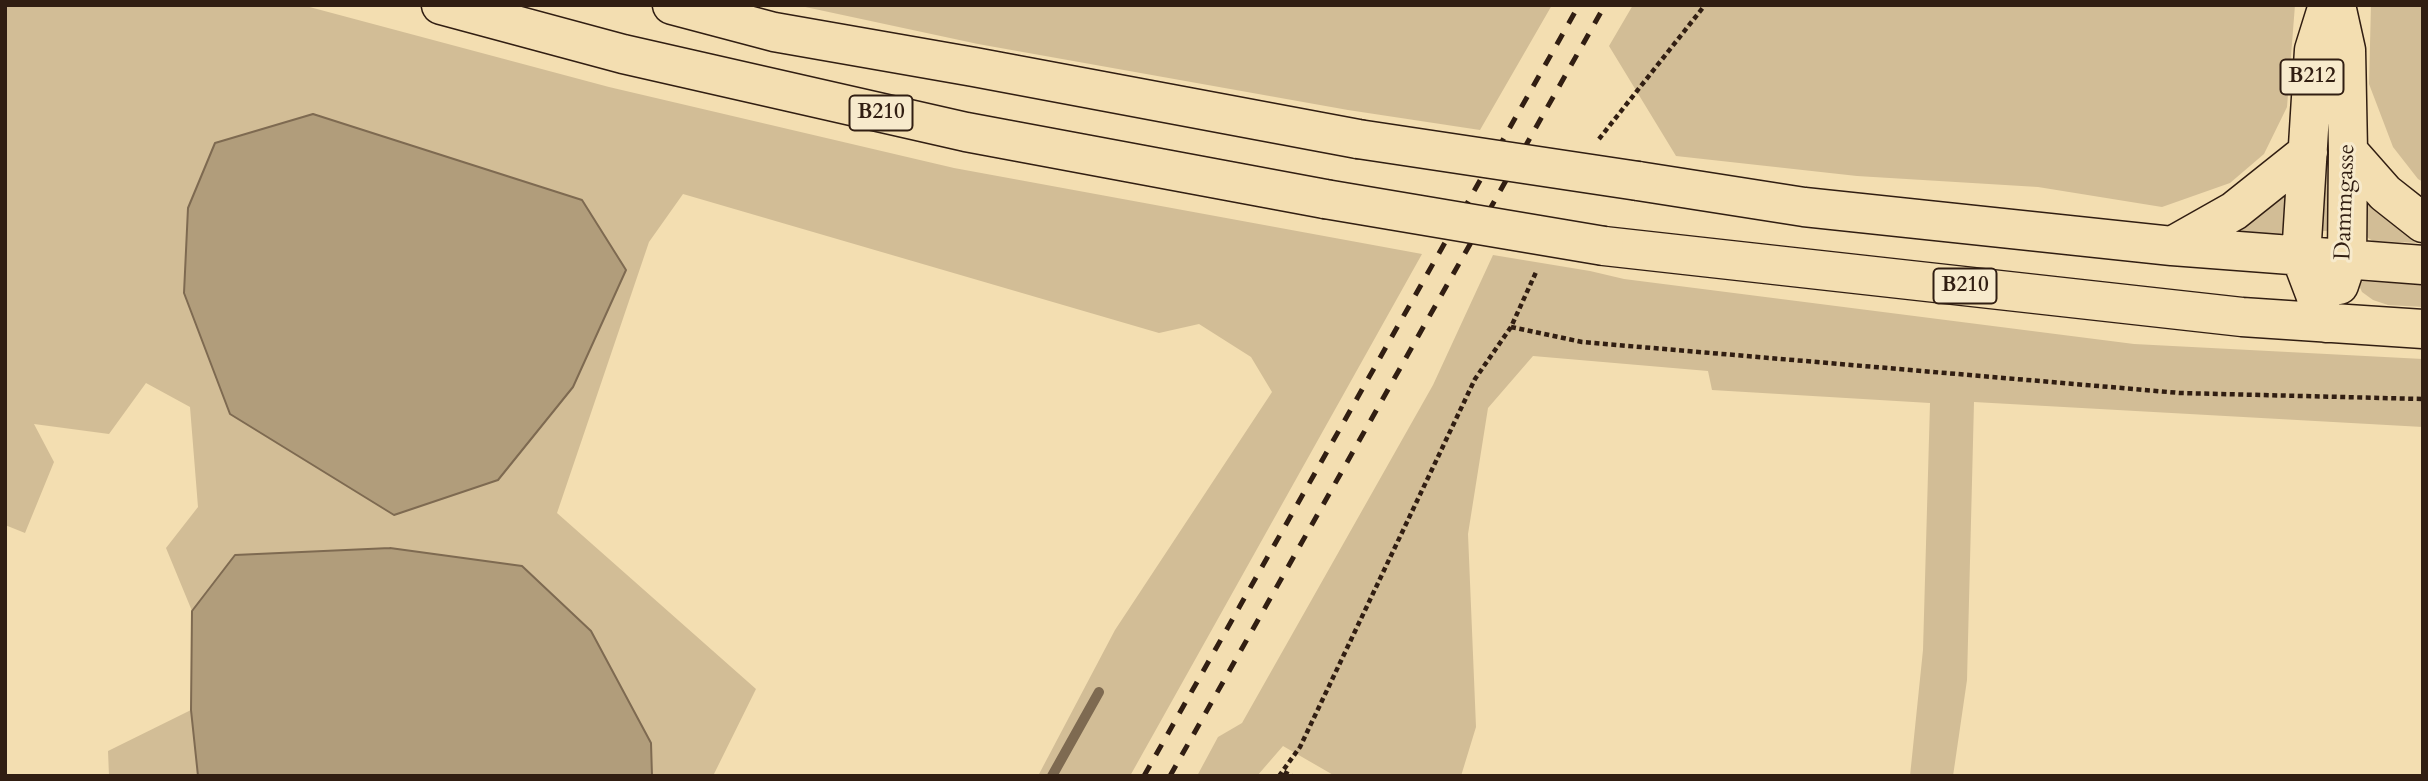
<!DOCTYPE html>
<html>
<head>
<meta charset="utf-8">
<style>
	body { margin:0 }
	#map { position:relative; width:2428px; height:781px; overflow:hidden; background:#f3deb1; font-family:Cardo,serif }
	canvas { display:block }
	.frame { position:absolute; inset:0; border:7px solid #311e12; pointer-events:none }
</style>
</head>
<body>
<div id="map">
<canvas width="2428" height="781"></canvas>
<div class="frame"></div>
</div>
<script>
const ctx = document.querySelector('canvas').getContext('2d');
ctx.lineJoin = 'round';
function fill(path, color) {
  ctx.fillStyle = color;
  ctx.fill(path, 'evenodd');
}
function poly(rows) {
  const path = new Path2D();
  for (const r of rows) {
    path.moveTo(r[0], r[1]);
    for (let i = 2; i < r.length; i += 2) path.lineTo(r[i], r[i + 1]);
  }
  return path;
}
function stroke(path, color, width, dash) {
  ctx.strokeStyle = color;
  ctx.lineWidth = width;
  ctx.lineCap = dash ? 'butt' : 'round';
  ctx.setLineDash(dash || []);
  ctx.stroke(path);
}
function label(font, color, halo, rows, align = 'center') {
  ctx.font = font + ' Cardo,serif';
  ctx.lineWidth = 6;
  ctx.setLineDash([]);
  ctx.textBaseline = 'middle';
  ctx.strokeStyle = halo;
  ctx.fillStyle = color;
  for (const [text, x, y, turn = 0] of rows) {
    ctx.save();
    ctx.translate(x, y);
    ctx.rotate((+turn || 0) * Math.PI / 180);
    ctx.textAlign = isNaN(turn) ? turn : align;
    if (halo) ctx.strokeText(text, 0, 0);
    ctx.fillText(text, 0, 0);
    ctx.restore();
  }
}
fill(poly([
	[5,5,302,5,609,87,954,168,1422,254,1130,776,1038,776,1115,630,1272,392,1251,357,1199,324,1159,333,683,194,649,242,557,513,756,689,713,776,652,776,651,743,235,555,192,611,166,548,198,507,190,407,146,383,109,434,34,424,54,462,25,533,5,525],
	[796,5,1552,5,1480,130,1348,110,978,44],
	[1633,5,2295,5,2287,107,2264,154,2230,183,2162,207,2038,187,1857,176,1676,156,1609,46],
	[2371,5,2423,5,2423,182,2418,179,2393,147,2369,84],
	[2323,133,2331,133,2331,213,2328,231,2318,231],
	[2288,191,2287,231,2278,235,2230,231],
	[2365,198,2423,241,2420,243,2373,241,2365,236],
	[1493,255,1590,271,1624,279,2134,344,2423,359,2423,427,1974,402,1967,680,1953,776,1910,776,1923,650,1930,403,1712,390,1708,371,1533,356,1488,408,1468,534,1476,727,1461,776,1335,776,1283,746,1257,776,1197,776,1218,737,1242,723,1433,385],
	[2357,281,2423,285,2423,307,2388,305,2373,300,2362,292],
	[191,710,198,776,109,776,108,751]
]), '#d2bd96');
const water = poly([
	[313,114,582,200,626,270,573,387,498,480,394,515,230,414,184,293,188,208,215,143,313,114],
	[390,548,522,566,591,631,651,743,652,776,198,776,191,710,192,611,235,555,390,548]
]);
fill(water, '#b19d7b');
stroke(water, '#7e6a51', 2);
stroke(poly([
	[1052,776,1099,692]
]), '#7e6a51', 10);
const primary = poly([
	[441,5,623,54,966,132,1325,199],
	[672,5,774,32,974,67,1358,139],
	[2336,5,2346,50,2348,151,2347,261,2339,285],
	[2348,151,2385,193,2423,223],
	[1638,181,1804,207,2172,246,2423,265],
	[1604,246,2242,317,2423,329],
	[2172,246,2234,211,2308,152],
	[2326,323,2301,257,2314,50,2328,5]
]);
stroke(primary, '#311e12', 41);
stroke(poly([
	[1599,139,1705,5],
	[1511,327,1582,342,2180,393,2423,399],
	[1284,772,1292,776],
	[1279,776,1300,747,1475,379,1511,327,1537,270]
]), '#311e12', 4.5, [5, 3.5]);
stroke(primary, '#f3deb1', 38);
stroke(poly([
	[1144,776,1579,5],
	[1170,776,1605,5]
]), '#311e12', 5, [12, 12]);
const primaryBridge = poly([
	[1358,139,1638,181],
	[1325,199,1604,246]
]);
stroke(primaryBridge, '#311e12', 41, []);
stroke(primaryBridge, '#f3deb1', 38);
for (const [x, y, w] of [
	[2312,77,63],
	[881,113,63],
	[1965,286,63]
]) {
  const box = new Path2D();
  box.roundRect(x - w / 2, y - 17.5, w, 35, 5);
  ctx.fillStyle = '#f7eacc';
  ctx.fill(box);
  stroke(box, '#311e12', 2);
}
label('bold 21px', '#311e12', null, [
	["B212",2312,77],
	["B210",881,113],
	["B210",1965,286]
]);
label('23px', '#311e12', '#f7eacc', [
	["Dammgasse",2346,202,-88]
]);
</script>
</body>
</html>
